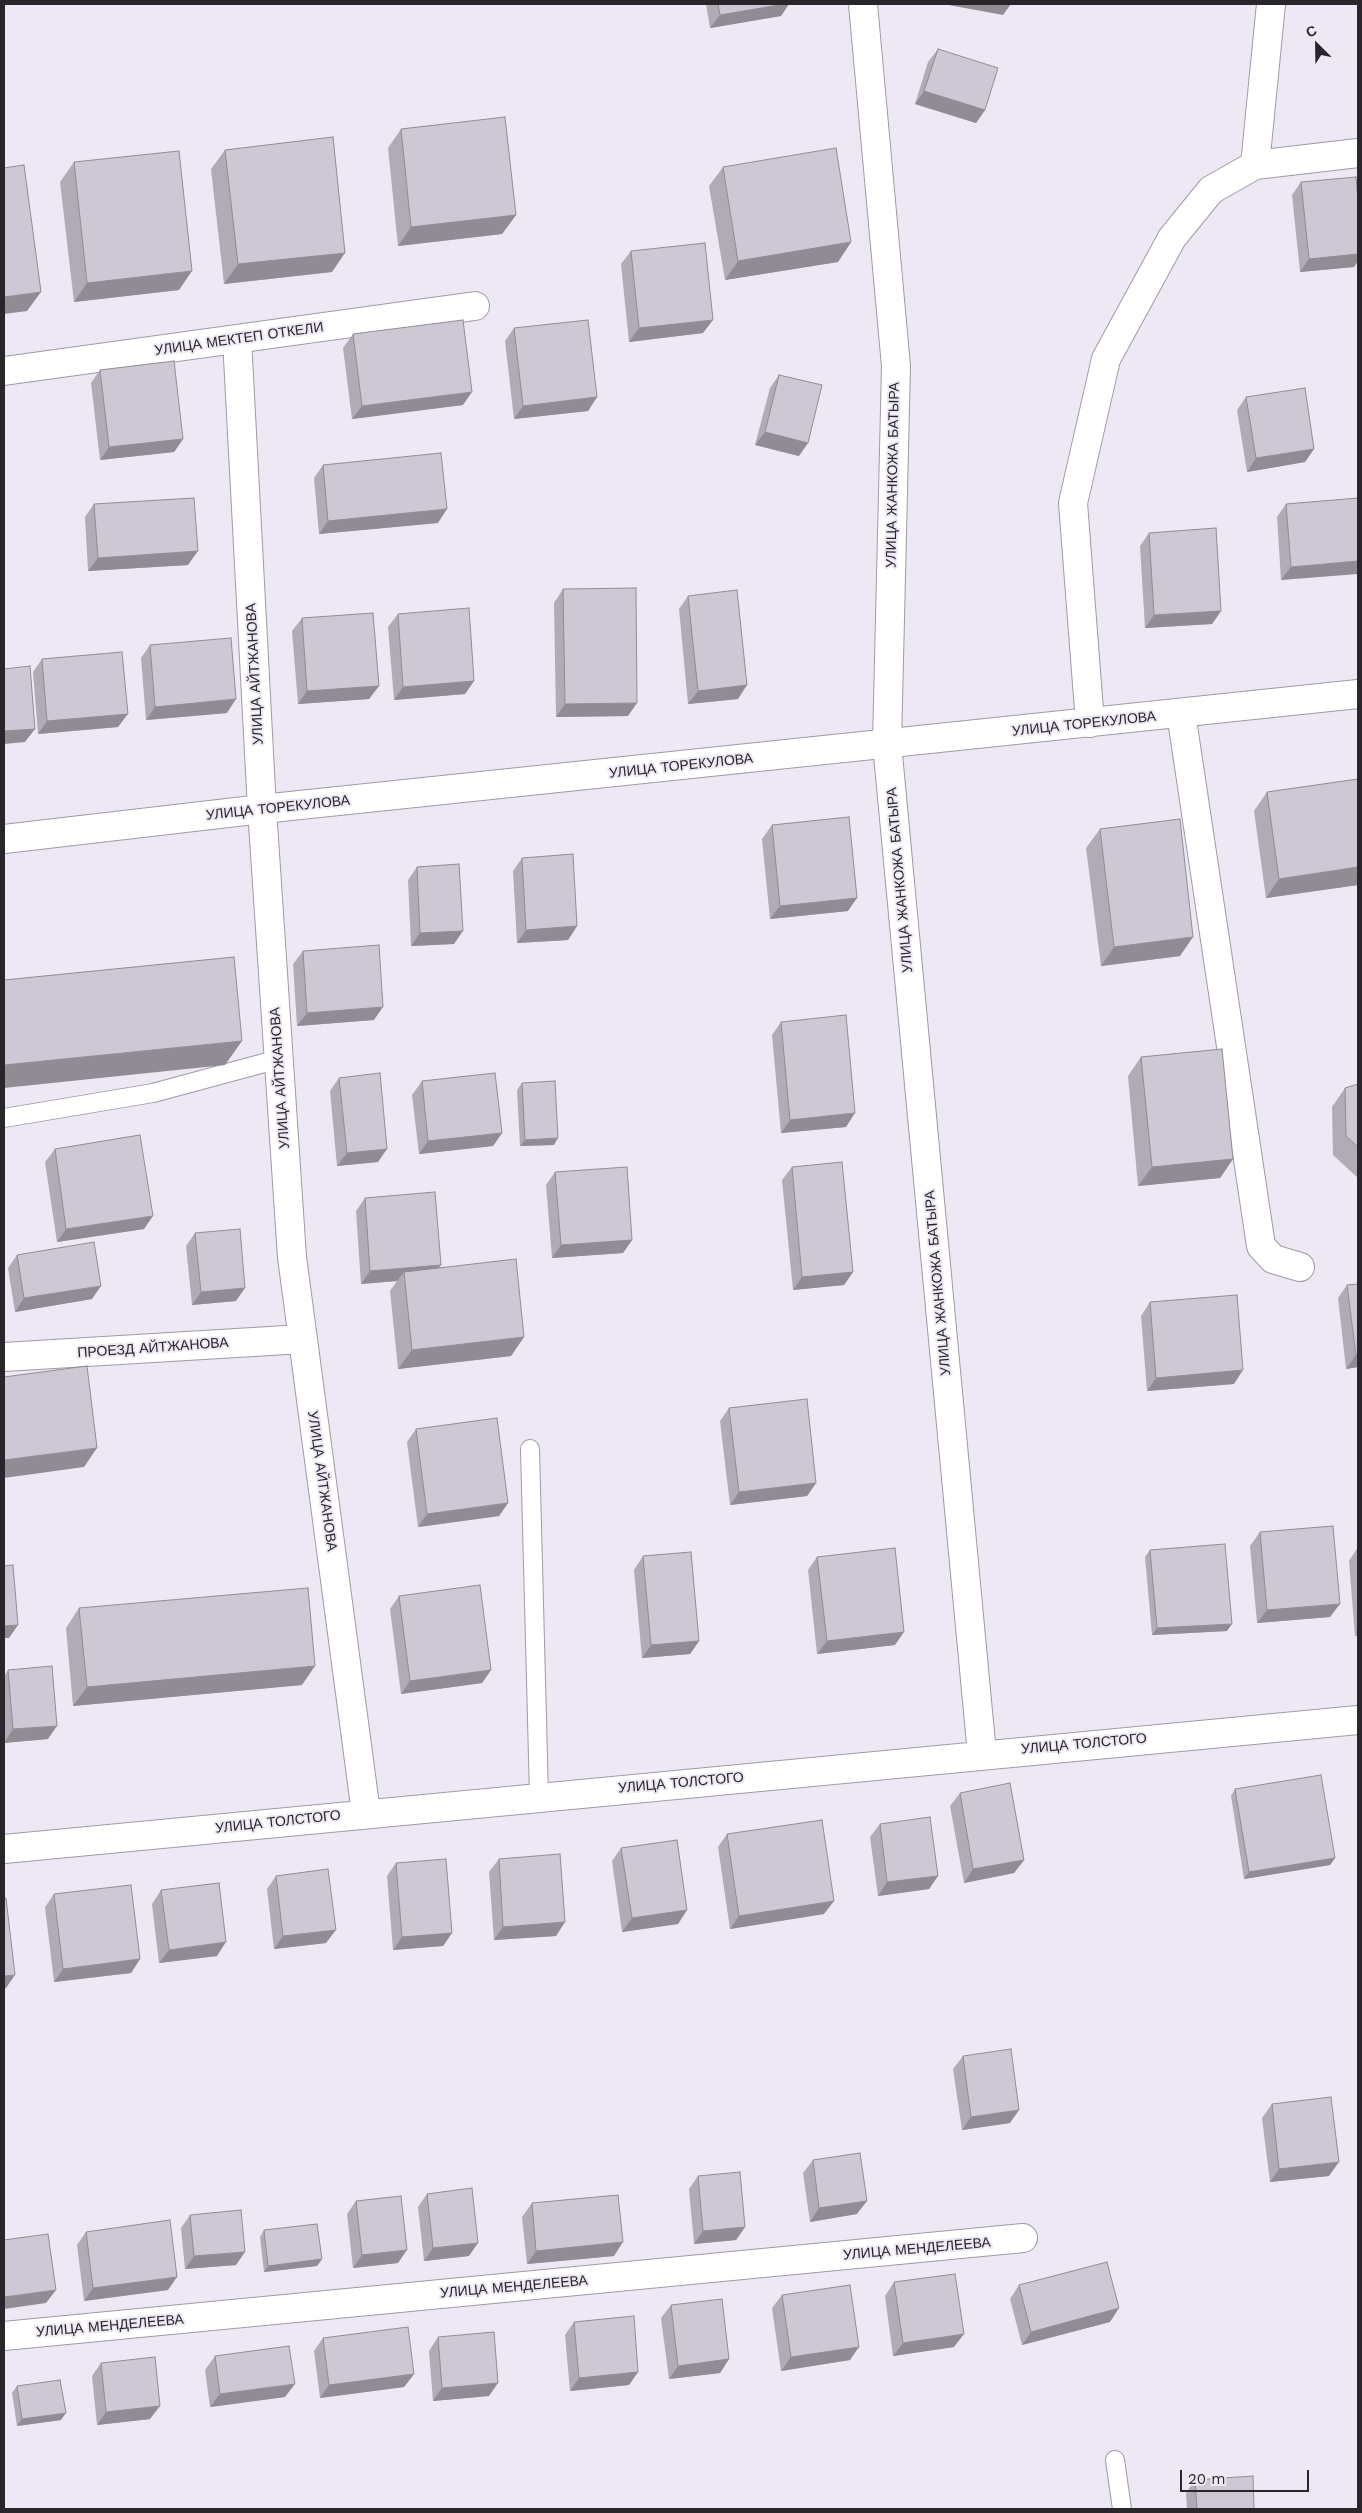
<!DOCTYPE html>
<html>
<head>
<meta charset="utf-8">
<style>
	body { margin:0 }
	#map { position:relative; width:1362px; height:2513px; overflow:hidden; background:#eee8f5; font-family:"Work Sans",sans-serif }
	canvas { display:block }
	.frame { position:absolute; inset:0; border:5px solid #28262b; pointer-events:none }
	.north { position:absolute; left:1292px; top:20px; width:50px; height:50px; -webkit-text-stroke:4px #eee8f5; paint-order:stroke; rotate:337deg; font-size:14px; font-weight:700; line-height:20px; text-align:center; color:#28262b }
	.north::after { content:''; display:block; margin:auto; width:18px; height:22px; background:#28262b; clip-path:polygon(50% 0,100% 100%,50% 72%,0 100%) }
	.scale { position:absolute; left:1180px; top:2470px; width:129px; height:22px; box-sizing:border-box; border:2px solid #28262b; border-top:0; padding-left:6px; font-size:15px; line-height:18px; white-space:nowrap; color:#28262b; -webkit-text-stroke:4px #eee8f5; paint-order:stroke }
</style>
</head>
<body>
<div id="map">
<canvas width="1362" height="2513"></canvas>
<div class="frame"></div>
<div class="north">С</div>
<div class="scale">20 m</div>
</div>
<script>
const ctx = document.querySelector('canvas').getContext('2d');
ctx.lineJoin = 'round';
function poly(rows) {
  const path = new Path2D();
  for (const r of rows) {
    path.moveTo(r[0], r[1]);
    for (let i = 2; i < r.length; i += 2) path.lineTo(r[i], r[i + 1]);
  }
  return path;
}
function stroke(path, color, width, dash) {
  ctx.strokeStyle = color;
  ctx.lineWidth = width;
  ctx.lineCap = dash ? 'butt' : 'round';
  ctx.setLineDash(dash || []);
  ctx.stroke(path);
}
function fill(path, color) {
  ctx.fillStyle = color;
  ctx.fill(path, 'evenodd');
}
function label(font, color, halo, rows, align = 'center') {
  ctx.font = font + ' "Work Sans",sans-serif';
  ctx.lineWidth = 4;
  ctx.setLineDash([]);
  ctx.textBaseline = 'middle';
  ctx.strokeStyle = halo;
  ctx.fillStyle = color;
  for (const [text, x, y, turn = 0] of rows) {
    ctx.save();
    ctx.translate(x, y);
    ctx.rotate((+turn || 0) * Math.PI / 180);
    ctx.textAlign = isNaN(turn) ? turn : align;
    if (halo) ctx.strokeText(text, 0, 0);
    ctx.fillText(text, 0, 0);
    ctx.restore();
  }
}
const service = poly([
	[4,1118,153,1093,279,1059],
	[530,1449,539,1796],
	[1115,2460,1122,2509]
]);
const minor = poly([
	[863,4,896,366,887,744,982,1754],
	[1255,165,1358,153],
	[237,339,262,809,292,1257,366,1813],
	[4,371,475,306],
	[1181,713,1261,1246,1273,1259,1300,1267],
	[1090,723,1073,503,1106,359,1172,238,1211,190,1255,165,1271,4],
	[4,839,262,809,1358,694],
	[4,1357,303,1339],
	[4,1849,1358,1720],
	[4,2336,1023,2238]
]);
stroke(service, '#9f9aa6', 20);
stroke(minor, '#9f9aa6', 30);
stroke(service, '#fff', 18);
stroke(minor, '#fff', 28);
fill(poly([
	[706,4,789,4,781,16,710,28],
	[938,49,985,110,976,123,915,104,928,62],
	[401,129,516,215,502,234,398,246,388,148],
	[225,150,332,272,224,284,211,169],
	[74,162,179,290,74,302,60,182],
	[723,167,851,242,838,262,725,280,709,186],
	[1301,182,1358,200,1358,261,1354,267,1300,272,1292,195],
	[631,251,703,333,629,342,621,264],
	[514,328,597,397,588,411,514,419,505,341],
	[353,334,463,405,352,419,343,348],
	[100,370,183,439,174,452,100,460,91,383],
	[779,375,799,456,755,445,770,388],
	[1246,397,1314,449,1305,462,1247,472,1237,410],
	[323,465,438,523,319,534,314,478],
	[1358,498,1281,580,1277,517,1286,504],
	[94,504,188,565,88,571,85,517],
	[1149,533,1221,611,1212,624,1145,628,1140,546],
	[563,589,628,716,556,717,554,603],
	[688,596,738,699,688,704,679,609],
	[398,614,474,681,465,694,394,700,388,627],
	[302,618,379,686,369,699,298,704,292,631],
	[150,645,227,713,146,720,141,658],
	[42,659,118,727,38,734,33,672],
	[1358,779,1358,885,1266,898,1254,811,1267,792],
	[772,825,848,911,770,919,762,839],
	[1100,829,1180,956,1101,966,1086,848],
	[522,858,577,926,568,940,517,943,513,871],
	[417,867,454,944,411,946,408,880],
	[303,951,374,1020,297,1026,293,964],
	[781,1022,846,1127,781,1133,772,1035],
	[1141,1057,1233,1159,1220,1178,1138,1186,1128,1076],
	[339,1078,378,1162,337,1166,330,1091],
	[422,1081,502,1133,493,1146,419,1154,412,1095],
	[522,1083,554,1145,520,1146,517,1090],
	[1358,1084,1358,1178,1333,1155,1332,1107,1345,1088],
	[55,1149,144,1229,57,1242,45,1162],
	[792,1167,853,1272,844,1285,793,1290,782,1180],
	[555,1172,632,1240,623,1253,552,1258,546,1185],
	[365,1198,439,1268,524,1337,511,1356,398,1369,390,1291,397,1281,361,1284,356,1211],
	[195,1233,236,1301,192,1305,186,1246],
	[17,1255,92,1299,15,1312,8,1268],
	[1347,1285,1358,1367,1346,1369,1338,1298],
	[1150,1302,1234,1384,1147,1391,1141,1316],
	[729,1408,816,1483,807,1496,730,1505,720,1421],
	[416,1429,508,1503,499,1516,418,1527,407,1442],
	[1260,1532,1330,1617,1257,1623,1250,1546],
	[1358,1547,1358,1636,1355,1636,1349,1561],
	[1150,1550,1227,1631,1152,1635,1145,1557],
	[643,1556,699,1641,690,1654,642,1658,634,1570],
	[817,1557,895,1645,817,1654,808,1570],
	[399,1596,491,1670,482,1683,401,1694,390,1609],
	[79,1608,302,1685,73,1706,66,1628],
	[8,1670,48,1739,4,1743,4,1677],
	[1235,1789,1335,1858,1330,1865,1244,1879,1231,1796],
	[960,1793,1024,1860,1014,1873,964,1883,950,1806],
	[880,1824,938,1876,929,1889,878,1896,870,1837],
	[727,1834,824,1914,730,1929,718,1847],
	[621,1848,687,1910,678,1924,622,1932,612,1861],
	[499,1859,556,1936,494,1940,489,1872],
	[396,1863,452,1933,443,1946,393,1950,387,1876],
	[276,1876,326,1943,274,1949,267,1889],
	[161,1890,217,1956,159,1963,152,1904],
	[54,1894,140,1959,131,1973,54,1982,45,1907],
	[963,2056,1010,2123,962,2130,953,2069],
	[1272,2104,1329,2176,1270,2182,1262,2118],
	[813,2160,857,2214,810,2222,803,2173],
	[698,2176,745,2227,736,2240,694,2244,689,2189],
	[427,2194,469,2256,424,2261,418,2207],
	[356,2201,398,2263,353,2268,347,2214],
	[532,2203,614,2256,527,2264,522,2217],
	[190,2215,236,2265,185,2269,181,2228],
	[264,2230,322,2259,317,2266,264,2272,260,2237],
	[86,2232,168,2290,84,2301,77,2245],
	[894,2282,954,2347,893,2356,885,2296],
	[1019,2285,1110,2322,1022,2345,1010,2299],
	[782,2295,850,2360,781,2371,772,2308],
	[671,2305,729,2359,720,2373,669,2379,661,2318],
	[574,2322,638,2372,629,2385,570,2391,565,2335],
	[438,2337,489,2396,433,2401,429,2351],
	[323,2338,414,2374,404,2387,320,2398,314,2351],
	[215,2356,285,2397,210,2407,205,2370],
	[101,2363,150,2419,97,2425,92,2376],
	[17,2386,61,2420,17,2426,12,2393],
	[1195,2480,1254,2509,1187,2509,1186,2493]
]), '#b0acb6');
fill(poly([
	[785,4,789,4,781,16,710,28,720,15],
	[943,4,1011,4,1003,15],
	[924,91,985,110,976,123,915,104],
	[516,215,502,234,398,246,411,227],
	[851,242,838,262,725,280,738,261],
	[345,253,332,272,224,284,238,264],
	[1358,254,1358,261,1354,267,1300,272,1309,259],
	[192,271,179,290,74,302,87,283],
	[41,292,27,311,4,314,4,297],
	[713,320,703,333,629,342,639,328],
	[472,392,463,405,352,419,362,406],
	[597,397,588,411,514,419,523,406],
	[765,432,808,443,799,456,755,445],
	[183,439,174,452,100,460,109,447],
	[1314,449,1305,462,1247,472,1256,458],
	[447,509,438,523,319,534,328,521],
	[198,551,188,565,88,571,98,558],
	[1358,561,1358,574,1281,580,1291,567],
	[1221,611,1212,624,1145,628,1154,615],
	[474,681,465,694,394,700,403,687],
	[747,685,738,699,688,704,698,691],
	[379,686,369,699,298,704,307,691],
	[236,699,227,713,146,720,155,707],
	[637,703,628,716,556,717,565,704],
	[128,714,118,727,38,734,47,721],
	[35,729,25,742,4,744,4,731],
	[1358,867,1358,885,1266,898,1279,879],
	[857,898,848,911,770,919,780,906],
	[577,926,568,940,517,943,526,930],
	[463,931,454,944,411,946,420,933],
	[1193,937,1180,956,1101,966,1114,947],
	[383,1007,374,1020,297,1026,307,1013],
	[242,1041,225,1065,4,1088,4,1065],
	[855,1113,846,1127,781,1133,790,1120],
	[502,1133,493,1146,419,1154,428,1141],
	[558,1138,554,1145,520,1146,525,1140],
	[387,1149,378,1162,337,1166,347,1153],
	[1233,1159,1220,1178,1138,1186,1152,1167],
	[153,1216,144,1229,57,1242,66,1229],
	[632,1240,623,1253,552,1258,561,1245],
	[441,1265,432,1278,404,1272,397,1281,361,1284,370,1271],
	[853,1272,844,1285,793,1290,802,1277],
	[101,1286,92,1299,15,1312,24,1298],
	[245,1288,236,1301,192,1305,201,1292],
	[524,1337,511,1356,398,1369,412,1350],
	[1356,1355,1358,1355,1358,1367,1346,1369],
	[1243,1370,1234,1384,1147,1391,1156,1378],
	[97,1448,84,1467,4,1478,4,1460],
	[816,1483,807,1496,730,1505,739,1492],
	[508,1503,499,1516,418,1527,427,1514],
	[1340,1604,1330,1617,1257,1623,1267,1610],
	[1232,1624,1227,1631,1152,1635,1157,1628],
	[18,1625,9,1638,4,1638,4,1626],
	[904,1632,895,1645,817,1654,827,1641],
	[699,1641,690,1654,642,1658,651,1645],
	[315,1666,302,1685,73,1706,87,1687],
	[491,1670,482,1683,401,1694,410,1681],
	[57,1726,48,1739,4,1743,13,1729],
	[1335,1858,1330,1865,1244,1879,1249,1872],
	[1024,1860,1014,1873,964,1883,973,1869],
	[938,1876,929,1889,878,1896,887,1882],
	[834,1901,824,1914,730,1929,739,1916],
	[687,1910,678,1924,622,1932,632,1918],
	[565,1922,556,1936,494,1940,503,1927],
	[336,1930,326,1943,274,1949,283,1936],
	[452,1933,443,1946,393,1950,402,1937],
	[226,1942,217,1956,159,1963,169,1950],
	[140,1959,131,1973,54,1982,63,1969],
	[15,1975,6,1988,4,1989,4,1976],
	[1019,2110,1010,2123,962,2130,971,2117],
	[1339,2162,1329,2176,1270,2182,1279,2169],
	[867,2201,857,2214,810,2222,819,2208],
	[745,2227,736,2240,694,2244,703,2231],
	[623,2242,614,2256,527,2264,536,2251],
	[478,2243,469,2256,424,2261,433,2248],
	[407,2250,398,2263,353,2268,362,2255],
	[245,2252,236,2265,185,2269,194,2256],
	[322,2259,317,2266,264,2272,268,2266],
	[177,2277,168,2290,84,2301,93,2288],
	[56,2290,46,2303,4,2309,4,2297],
	[1119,2308,1110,2322,1022,2345,1031,2332],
	[964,2334,954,2347,893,2356,903,2343],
	[859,2347,850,2360,781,2371,791,2357],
	[729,2359,720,2373,669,2379,678,2366],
	[638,2372,629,2385,570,2391,579,2378],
	[414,2374,404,2387,320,2398,329,2385],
	[498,2383,489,2396,433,2401,442,2388],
	[295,2384,285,2397,210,2407,220,2394],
	[160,2406,150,2419,97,2425,106,2412],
	[66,2413,61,2420,17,2426,22,2419]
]), '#908c94');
const building = poly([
	[718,4,785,4,720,15,718,4],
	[938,49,998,68,985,110,924,91,938,49],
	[505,117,516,215,411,227,401,129,505,117],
	[333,137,345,253,238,264,225,150,333,137],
	[836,148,851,242,738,261,723,167,836,148],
	[179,151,192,271,87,283,74,162,179,151],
	[24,165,41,292,4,297,4,168,24,165],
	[1356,177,1358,200,1358,254,1309,259,1301,182,1356,177],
	[705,243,713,320,639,328,631,251,705,243],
	[463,320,472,392,362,406,353,334,463,320],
	[588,320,597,397,523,406,514,328,588,320],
	[174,361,183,439,109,447,100,370,174,361],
	[779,375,822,385,808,443,765,432,779,375],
	[1305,388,1314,449,1256,458,1246,397,1305,388],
	[441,453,447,509,328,521,323,465,441,453],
	[194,498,198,551,98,558,94,504,194,498],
	[1358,498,1358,561,1291,567,1286,504,1358,498],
	[1216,528,1221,611,1154,615,1149,533,1216,528],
	[636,588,637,703,565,704,563,589,636,588],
	[737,590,747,685,698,691,688,596,737,590],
	[469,608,474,681,403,687,398,614,469,608],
	[373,613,379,686,307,691,302,618,373,613],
	[231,638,236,699,155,707,150,645,231,638],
	[122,652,128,714,47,721,42,659,122,652],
	[30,666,35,729,4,731,4,669,30,666],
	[1358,779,1358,867,1279,879,1267,792,1358,779],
	[849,817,857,898,780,906,772,825,849,817],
	[1180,819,1193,937,1114,947,1100,829,1180,819],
	[573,854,577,926,526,930,522,858,573,854],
	[459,864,463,931,420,933,417,867,459,864],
	[379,945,383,1007,307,1013,303,951,379,945],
	[234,957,242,1041,4,1065,4,980,234,957],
	[846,1015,855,1113,790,1120,781,1022,846,1015],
	[1222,1049,1233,1159,1152,1167,1141,1057,1222,1049],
	[380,1073,387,1149,347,1153,339,1078,380,1073],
	[495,1073,502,1133,428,1141,422,1081,495,1073],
	[555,1081,558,1138,525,1140,522,1083,555,1081],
	[1358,1084,1358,1147,1346,1136,1345,1088,1358,1084],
	[140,1135,153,1216,66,1229,55,1149,140,1135],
	[842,1162,853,1272,802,1277,792,1167,842,1162],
	[627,1167,632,1240,561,1245,555,1172,627,1167],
	[435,1192,441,1265,370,1271,365,1198,435,1192],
	[240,1229,245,1288,201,1292,195,1233,240,1229],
	[94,1242,101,1286,24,1298,17,1255,94,1242],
	[516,1259,524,1337,412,1350,404,1272,516,1259],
	[1358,1284,1358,1355,1356,1355,1347,1285,1358,1284],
	[1237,1295,1243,1370,1156,1378,1150,1302,1237,1295],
	[87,1366,97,1448,4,1460,4,1377,87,1366],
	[807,1399,816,1483,739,1492,729,1408,807,1399],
	[497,1418,508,1503,427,1514,416,1429,497,1418],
	[1333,1526,1340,1604,1267,1610,1260,1532,1333,1526],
	[1225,1544,1232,1624,1157,1628,1150,1550,1225,1544],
	[895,1548,904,1632,827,1641,817,1557,895,1548],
	[691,1552,699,1641,651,1645,643,1556,691,1552],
	[13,1565,18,1625,4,1626,4,1566,13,1565],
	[480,1585,491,1670,410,1681,399,1596,480,1585],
	[308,1588,315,1666,87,1687,79,1608,308,1588],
	[52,1666,57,1726,13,1729,8,1670,52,1666],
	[1321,1775,1335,1858,1249,1872,1235,1789,1321,1775],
	[1010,1783,1024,1860,973,1869,960,1793,1010,1783],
	[930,1817,938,1876,887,1882,880,1824,930,1817],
	[822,1820,834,1901,739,1916,727,1834,822,1820],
	[677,1840,687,1910,632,1918,621,1848,677,1840],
	[560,1854,565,1922,503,1927,499,1859,560,1854],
	[446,1859,452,1933,402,1937,396,1863,446,1859],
	[328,1869,336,1930,283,1936,276,1876,328,1869],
	[219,1883,226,1942,169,1950,161,1890,219,1883],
	[131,1885,140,1959,63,1969,54,1894,131,1885],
	[4,1898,6,1898,15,1975,4,1976,4,1898],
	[1011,2049,1019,2110,971,2117,963,2056,1011,2049],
	[1331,2097,1339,2162,1279,2169,1272,2104,1331,2097],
	[860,2153,867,2201,819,2208,813,2160,860,2153],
	[740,2172,745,2227,703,2231,698,2176,740,2172],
	[472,2188,478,2243,433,2248,427,2194,472,2188],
	[618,2195,623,2242,536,2251,532,2203,618,2195],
	[401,2196,407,2250,362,2255,356,2201,401,2196],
	[241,2210,245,2252,194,2256,190,2215,241,2210],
	[170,2220,177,2277,93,2288,86,2232,170,2220],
	[317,2224,322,2259,268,2266,264,2230,317,2224],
	[48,2234,56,2290,4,2297,4,2240,48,2234],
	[1107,2262,1119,2308,1031,2332,1019,2285,1107,2262],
	[955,2274,964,2334,903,2343,894,2282,955,2274],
	[850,2285,859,2347,791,2357,782,2295,850,2285],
	[722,2299,729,2359,678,2366,671,2305,722,2299],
	[634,2316,638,2372,579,2378,574,2322,634,2316],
	[408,2327,414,2374,329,2385,323,2338,408,2327],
	[494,2332,498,2383,442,2388,438,2337,494,2332],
	[289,2346,295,2384,220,2394,215,2356,289,2346],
	[155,2357,160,2406,106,2412,101,2363,155,2357],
	[60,2380,66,2413,22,2419,17,2386,60,2380],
	[1253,2476,1254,2509,1197,2509,1195,2480,1253,2476]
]);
fill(building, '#cdc8d4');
stroke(building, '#908c94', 1);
label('14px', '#28262b', '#eee8f5', [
	["УЛИЦА МЕКТЕП ОТКЕЛИ",239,339,-8],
	["УЛИЦА ЖАНКОЖА БАТЫРА",893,475,-89],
	["УЛИЦА АЙТЖАНОВА",255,674,-93],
	["УЛИЦА ТОРЕКУЛОВА",1084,724,-6],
	["УЛИЦА ТОРЕКУЛОВА",681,766,-6],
	["УЛИЦА ТОРЕКУЛОВА",278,808,-6],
	["УЛИЦА ЖАНКОЖА БАТЫРА",900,880,-95],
	["УЛИЦА АЙТЖАНОВА",280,1078,-94],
	["УЛИЦА ЖАНКОЖА БАТЫРА",938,1283,-95],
	["ПРОЕЗД АЙТЖАНОВА",153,1348,-4],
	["УЛИЦА АЙТЖАНОВА",322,1481,82],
	["УЛИЦА ТОЛСТОГО",1084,1744,-5],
	["УЛИЦА ТОЛСТОГО",681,1783,-5],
	["УЛИЦА ТОЛСТОГО",278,1822,-6],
	["УЛИЦА МЕНДЕЛЕЕВА",917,2249,-5],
	["УЛИЦА МЕНДЕЛЕЕВА",514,2287,-5],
	["УЛИЦА МЕНДЕЛЕЕВА",110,2326,-5]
]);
</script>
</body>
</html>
